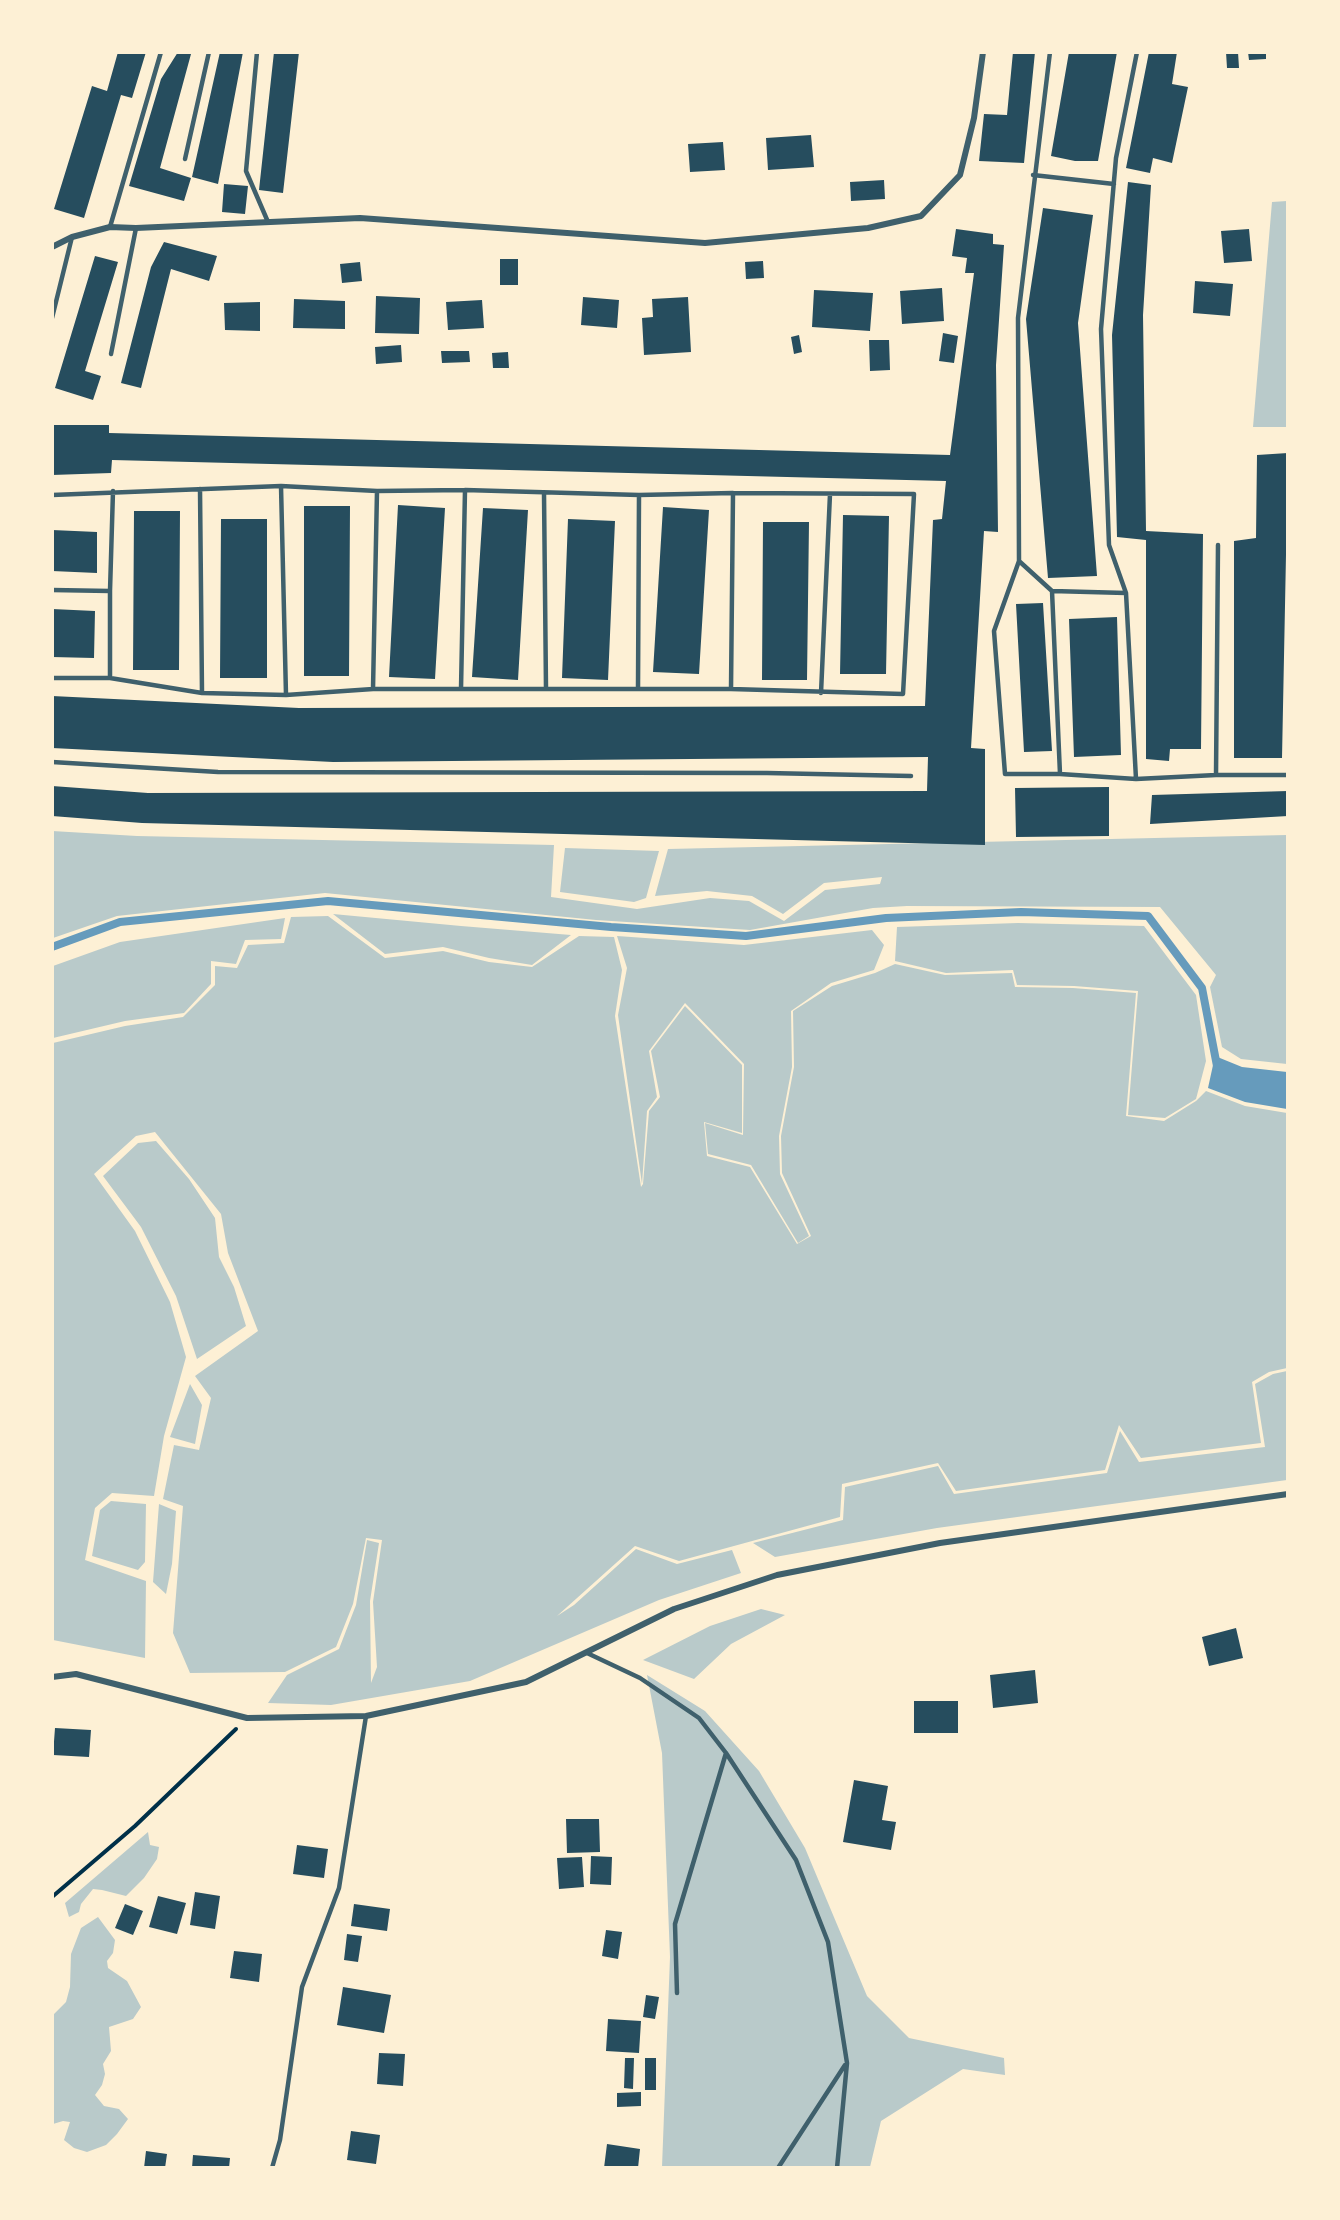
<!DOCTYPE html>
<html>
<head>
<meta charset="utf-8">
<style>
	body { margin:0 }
	#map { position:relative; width:1340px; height:2220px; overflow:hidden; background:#fdf0d5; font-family:"DejaVu Sans",sans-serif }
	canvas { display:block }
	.frame { position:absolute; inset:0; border:54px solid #fdf0d5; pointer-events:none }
</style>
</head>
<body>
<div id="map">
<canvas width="1340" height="2220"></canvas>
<div class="frame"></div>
</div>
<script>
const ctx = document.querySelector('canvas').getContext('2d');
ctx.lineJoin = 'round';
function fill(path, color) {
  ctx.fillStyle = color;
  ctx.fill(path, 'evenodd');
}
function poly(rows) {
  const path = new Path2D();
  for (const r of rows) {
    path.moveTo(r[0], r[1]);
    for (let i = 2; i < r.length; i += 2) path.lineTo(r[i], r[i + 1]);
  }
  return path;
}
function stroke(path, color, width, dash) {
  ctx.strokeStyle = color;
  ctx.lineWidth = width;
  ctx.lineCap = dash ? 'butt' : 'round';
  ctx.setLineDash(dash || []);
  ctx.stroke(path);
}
fill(poly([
	[1287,201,1287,427,1253,427,1272,202],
	[52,831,137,836,554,845,551,897,637,909,710,898,749,901,784,921,825,890,880,884,882,877,824,883,783,914,752,896,707,891,655,896,668,849,1287,835,1287,1064,1241,1059,1222,1047,1210,987,1216,975,1160,907,907,906,873,908,750,930,596,920,325,893,117,916,53,938],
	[565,848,659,851,646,898,634,902,560,892],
	[333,914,461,926,571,935,532,965,489,958,443,947,385,954],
	[328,916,385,958,443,951,489,962,532,967,579,936,614,937,622,970,615,1016,641,1187,643,1184,649,1111,660,1097,651,1051,685,1006,742,1065,742,1133,704,1122,707,1156,750,1167,797,1244,811,1236,782,1173,781,1136,794,1067,793,1011,832,986,875,973,895,964,945,975,1012,973,1015,987,1073,988,1136,993,1126,1116,1164,1121,1196,1101,1206,1091,1245,1106,1287,1113,1287,1368,1269,1372,1252,1382,1261,1443,1141,1458,1119,1425,1105,1470,956,1491,938,1463,842,1484,840,1517,679,1561,635,1546,557,1616,574,1605,636,1549,677,1564,732,1550,741,1573,659,1600,470,1681,331,1705,268,1703,287,1675,339,1649,356,1605,367,1540,379,1543,370,1601,371,1683,377,1667,373,1602,382,1540,366,1538,353,1604,336,1647,285,1672,190,1673,173,1633,183,1506,163,1499,174,1445,199,1450,211,1398,195,1376,258,1331,228,1253,221,1214,155,1132,136,1136,94,1174,135,1231,170,1302,186,1357,164,1436,154,1496,112,1493,95,1508,85,1560,146,1581,145,1658,53,1640,53,1043,125,1026,183,1017,215,985,215,966,237,968,248,945,284,943,291,917],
	[285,918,281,939,245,940,236,964,211,961,211,984,184,1013,125,1021,53,1038,53,966,120,942],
	[1018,923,1144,926,1196,995,1206,1061,1196,1099,1165,1118,1128,1115,1138,991,1074,986,1017,985,1013,970,946,973,895,961,897,927],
	[872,930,884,945,874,970,831,983,791,1011,792,1067,779,1136,780,1174,809,1236,798,1243,751,1165,708,1154,705,1123,743,1135,744,1064,685,1003,649,1051,657,1097,647,1111,642,1184,618,1015,627,968,617,936,744,945],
	[156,1141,189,1179,215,1218,219,1257,234,1287,246,1326,197,1359,176,1296,141,1227,103,1176,138,1143],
	[1287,1371,1287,1480,937,1528,775,1557,753,1543,843,1520,845,1487,938,1466,954,1494,1107,1473,1120,1431,1139,1462,1265,1447,1255,1384,1273,1374],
	[190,1384,202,1405,195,1444,170,1437],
	[111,1501,146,1504,145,1562,138,1570,92,1556,100,1510],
	[159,1504,176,1511,172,1564,166,1594,153,1582],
	[761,1609,785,1615,731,1644,694,1679,643,1660,710,1626],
	[647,1675,705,1711,759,1771,805,1848,867,1996,909,2038,1004,2058,1005,2075,963,2069,881,2121,870,2167,662,2167,670,1957,662,1753],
	[148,1832,150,1845,159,1847,157,1859,144,1878,126,1896,102,1890,93,1889,81,1904,79,1912,69,1917,65,1903],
	[98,1917,115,1940,113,1953,107,1961,108,1968,127,1981,141,2007,133,2019,109,2027,111,2051,103,2064,105,2074,102,2085,95,2095,104,2106,119,2109,128,2119,117,2134,106,2145,87,2152,74,2148,64,2140,70,2122,63,2121,53,2124,53,2015,66,2002,70,1987,71,1954,81,1928]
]), '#b9caca');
fill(poly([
	[1215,1056,1242,1067,1287,1072,1287,1109,1245,1102,1208,1088]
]), '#669bbc');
stroke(poly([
	[52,947,120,922,328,901,611,927,746,936,886,918,1021,912,1148,916,1202,988,1217,1066]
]), '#669bbc', 8);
fill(poly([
	[118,52,146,52,132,98,121,95,84,218,54,209,92,86,107,91],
	[178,52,191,54,160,168,191,178,184,201,129,186,161,79],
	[220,52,243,52,218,184,192,177],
	[274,52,299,52,283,193,259,190],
	[1013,52,1035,52,1024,163,979,161,984,114,1007,115],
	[1069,52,1117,52,1098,161,1075,161,1051,156],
	[1149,52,1177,52,1172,84,1188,87,1172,163,1153,158,1150,173,1126,168],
	[1226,52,1238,52,1239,68,1227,68],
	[1248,52,1266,52,1266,59,1249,60],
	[811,135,814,167,768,170,766,138],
	[723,142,725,170,690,172,688,144],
	[884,180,885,199,851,201,850,182],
	[1128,182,1151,185,1143,315,1146,531,1203,534,1201,749,1170,749,1169,761,1146,759,1146,540,1117,537,1112,335],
	[224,184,248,186,245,214,222,212],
	[1043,208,1093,215,1078,323,1097,576,1048,578,1026,319],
	[956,229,993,234,993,244,1004,245,996,365,998,532,984,531,971,748,985,749,985,845,142,823,52,816,52,786,148,793,927,791,928,757,333,762,52,748,52,696,299,708,925,706,933,520,942,519,946,481,112,460,111,473,52,475,52,425,109,425,109,433,950,455,974,273,965,273,967,258,952,256],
	[1249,229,1252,261,1224,263,1221,231],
	[164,242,217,256,209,281,171,269,141,388,121,383,151,267],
	[95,256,118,262,85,371,101,376,93,400,55,388],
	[500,259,518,259,518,285,500,285],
	[763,261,764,278,746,279,745,262],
	[360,262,362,281,342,283,340,264],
	[1195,281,1233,284,1230,316,1193,313],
	[942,288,944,321,902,324,900,291],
	[814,290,873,293,870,331,812,327],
	[376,296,420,298,419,334,375,333],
	[583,297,619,300,617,328,581,325],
	[688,297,691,352,644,355,642,318,653,317,652,299],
	[294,299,345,301,345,329,293,328],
	[482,300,484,328,448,330,446,302],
	[260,302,260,331,225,330,224,303],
	[943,333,958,336,954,363,939,361],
	[799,335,802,352,794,354,791,337],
	[869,340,889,340,890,370,870,371],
	[401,345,402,362,376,364,375,347],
	[441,351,469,351,470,362,442,363],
	[508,352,509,368,493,368,492,353],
	[1288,453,1282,758,1234,758,1234,541,1256,538,1257,455],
	[398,505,445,508,435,679,389,677],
	[304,506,350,506,349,676,304,676],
	[663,507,709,510,699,674,653,672],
	[483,508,528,510,518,680,472,677],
	[134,511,180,511,179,670,133,670],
	[843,515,889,516,886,674,840,674],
	[221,519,267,519,267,678,220,678],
	[568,519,615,521,608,680,562,678],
	[763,522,809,522,807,680,762,680],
	[52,530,97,532,97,573,52,571],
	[1043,603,1052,751,1024,752,1016,604],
	[52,609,95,611,94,658,52,657],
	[1117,617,1121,755,1074,757,1069,619],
	[1109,787,1109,836,1016,837,1015,788],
	[1288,791,1288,816,1150,824,1152,795],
	[1236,1628,1243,1658,1209,1666,1202,1637],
	[1035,1670,1038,1703,993,1708,990,1675],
	[914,1701,958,1701,958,1733,914,1733],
	[55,1728,91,1730,89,1757,53,1755],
	[854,1780,888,1786,882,1820,896,1822,891,1850,843,1842],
	[566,1819,599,1819,600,1852,567,1853],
	[297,1845,328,1849,324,1878,293,1874],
	[591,1856,612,1857,611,1885,590,1884],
	[582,1857,584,1887,559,1889,557,1858],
	[195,1892,220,1896,215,1929,190,1925],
	[158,1896,186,1903,177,1934,149,1927],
	[125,1904,143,1911,133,1935,115,1928],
	[354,1904,390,1909,387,1931,351,1926],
	[606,1930,622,1932,618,1959,602,1956],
	[347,1934,362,1936,358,1962,344,1960],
	[234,1951,262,1954,259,1982,230,1978],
	[343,1987,391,1995,384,2033,337,2025],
	[646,1995,659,1997,655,2019,643,2017],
	[608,2019,641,2021,639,2053,606,2051],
	[379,2053,405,2054,403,2086,377,2084],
	[625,2058,634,2058,633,2089,624,2088],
	[645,2058,656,2058,656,2090,645,2090],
	[641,2092,641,2106,617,2107,617,2093],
	[351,2131,380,2135,376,2164,347,2160],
	[607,2144,640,2149,638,2168,604,2168],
	[146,2151,167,2154,165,2168,144,2168],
	[193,2155,230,2158,229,2168,192,2168]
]), '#264d5e');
stroke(poly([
	[52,1897,135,1826,236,1729]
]), '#003049', 4);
stroke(poly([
	[257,52,246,171,268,222],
	[1050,52,1018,318,1019,561,994,631,1005,774,1060,774,1136,779,1216,775,1288,775],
	[185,159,209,52],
	[1033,175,1114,184],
	[110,227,161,52],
	[52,318,72,237],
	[111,354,136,228],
	[281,486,286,695],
	[200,489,202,693],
	[544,493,546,689],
	[52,495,281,486,377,491,465,490,639,495,733,493,914,494,903,694,731,689,373,689,286,695,202,693,110,678,110,591],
	[1019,561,1052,591,1126,593],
	[52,590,110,591,113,491],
	[1052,591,1060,774],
	[52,678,110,678],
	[638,688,639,495],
	[373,689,377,491],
	[461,689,465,490],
	[731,689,733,493],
	[821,693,830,494],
	[52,762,218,772,767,773,911,776],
	[1216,775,1218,545],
	[1136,779,1126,593,1109,545,1101,329,1116,158,1137,52],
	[587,1653,640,1678,699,1718,726,1753,796,1860,828,1942,847,2063,837,2168],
	[677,1993,675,1924,726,1753],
	[272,2168,280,2140,302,1987,339,1888,366,1716],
	[778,2168,845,2065]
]), '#3f606c', 4.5);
stroke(poly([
	[52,247,72,237,110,227,136,228,360,218,705,243,868,228,921,216,960,175,974,118,983,52],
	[52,1677,76,1674,247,1718,366,1716,526,1682,674,1609,777,1575,940,1543,1288,1494]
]), '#3f606c', 6);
</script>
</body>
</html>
